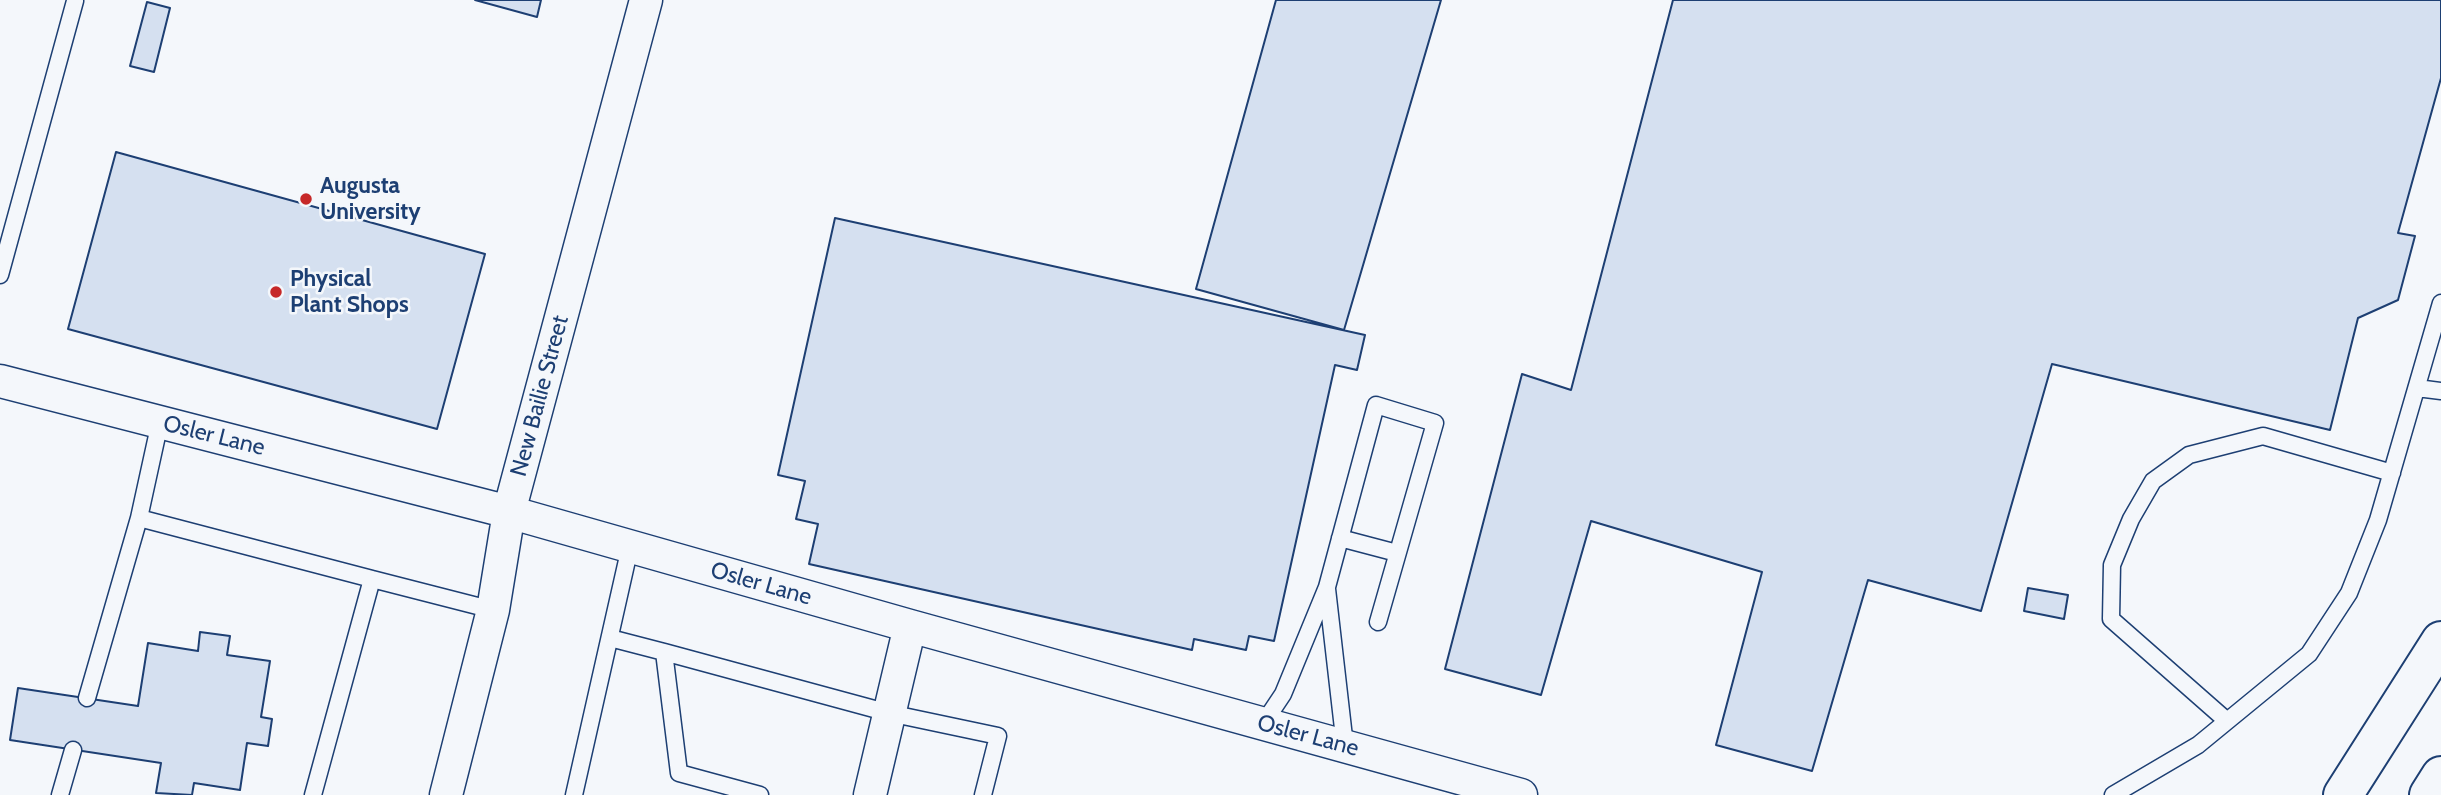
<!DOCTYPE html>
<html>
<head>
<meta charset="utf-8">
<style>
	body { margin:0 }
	canvas { display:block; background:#f4f7fb }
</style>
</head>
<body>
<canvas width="2441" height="795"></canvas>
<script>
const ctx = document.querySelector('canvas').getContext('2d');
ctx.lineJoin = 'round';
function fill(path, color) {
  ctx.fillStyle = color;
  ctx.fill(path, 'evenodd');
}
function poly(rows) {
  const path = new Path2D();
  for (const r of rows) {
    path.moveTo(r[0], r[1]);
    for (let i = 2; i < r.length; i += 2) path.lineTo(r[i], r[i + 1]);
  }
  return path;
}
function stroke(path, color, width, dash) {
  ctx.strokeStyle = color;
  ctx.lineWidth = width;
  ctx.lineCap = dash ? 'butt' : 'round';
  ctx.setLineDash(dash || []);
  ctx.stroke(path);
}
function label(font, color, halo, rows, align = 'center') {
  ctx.font = font + ' Cabin,sans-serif';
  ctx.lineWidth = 5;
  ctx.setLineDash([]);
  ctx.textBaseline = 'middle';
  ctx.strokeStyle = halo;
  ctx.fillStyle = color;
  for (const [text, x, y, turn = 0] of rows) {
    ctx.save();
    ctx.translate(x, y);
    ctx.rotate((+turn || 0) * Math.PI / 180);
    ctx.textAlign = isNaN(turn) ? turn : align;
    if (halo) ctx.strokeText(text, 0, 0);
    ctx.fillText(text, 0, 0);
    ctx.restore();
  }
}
const building = poly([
	[475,0,541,0,537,17,475,0],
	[1276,0,1441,0,1344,330,1196,289,1276,0],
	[1673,0,2441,0,2441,78,2398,233,2415,236,2398,300,2358,318,2330,430,2052,364,1981,611,1868,580,1812,771,1716,745,1762,572,1591,521,1541,695,1445,669,1522,374,1571,390,1673,0],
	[147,2,170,8,154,72,130,66,147,2],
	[116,152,485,254,437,429,68,329,116,152],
	[835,218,1365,335,1357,370,1335,365,1274,641,1249,636,1246,650,1194,639,1192,650,809,564,818,524,796,519,805,481,778,475,835,218],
	[2028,588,2068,595,2064,619,2024,611,2028,588],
	[200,632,230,636,227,655,270,661,261,717,272,719,268,746,247,743,240,790,194,783,192,795,156,793,161,763,10,740,18,688,138,706,148,643,198,651,200,632]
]);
fill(building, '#d5e0f0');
stroke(building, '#1d3f73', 2);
const service = poly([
	[0,275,75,1],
	[2417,388,2441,391],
	[160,422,139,518,372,579],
	[1340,538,1397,553],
	[1327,589,1345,746],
	[610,638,664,652],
	[87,698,139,518],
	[2227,721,2111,619,2112,565,2131,519,2153,481,2189,455,2263,436,2392,473],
	[1263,724,1283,694,1327,587,1376,405,1435,423,1378,622],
	[60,795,73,750],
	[313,795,372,579,493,610],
	[574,795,630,547],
	[760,795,679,773,664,652,889,713,998,736,983,795],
	[2113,795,2198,745,2309,654,2349,593,2378,520,2441,303]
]);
const minor = poly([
	[0,381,509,512,910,626,1521,795],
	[446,795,493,610,509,512,646,0],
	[870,795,910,626]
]);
const primary = poly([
	[2343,795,2441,641],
	[2429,795,2441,776]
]);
stroke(service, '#1d3f73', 19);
stroke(minor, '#1d3f73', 35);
stroke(primary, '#1d3f73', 42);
stroke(service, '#f4f7fb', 16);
stroke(minor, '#f4f7fb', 32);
stroke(primary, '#f4f7fb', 38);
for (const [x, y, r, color] of [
	[306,199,7,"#c62828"],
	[276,292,7,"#c62828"]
]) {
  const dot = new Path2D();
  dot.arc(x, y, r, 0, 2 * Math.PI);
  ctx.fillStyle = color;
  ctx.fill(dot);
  stroke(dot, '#f4f7fb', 2.5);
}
label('bold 23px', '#1d3f73', '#f4f7fb', [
	["Augusta",320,186],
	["University",320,212],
	["Physical",290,279],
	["Plant Shops",290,305]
], 'left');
label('23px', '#1d3f73', '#f4f7fb', [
	["New Bailie Street",540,396,-75],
	["Osler Lane",214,436,14],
	["Osler Lane",761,584,16],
	["Osler Lane",1308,736,15]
]);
</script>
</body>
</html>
